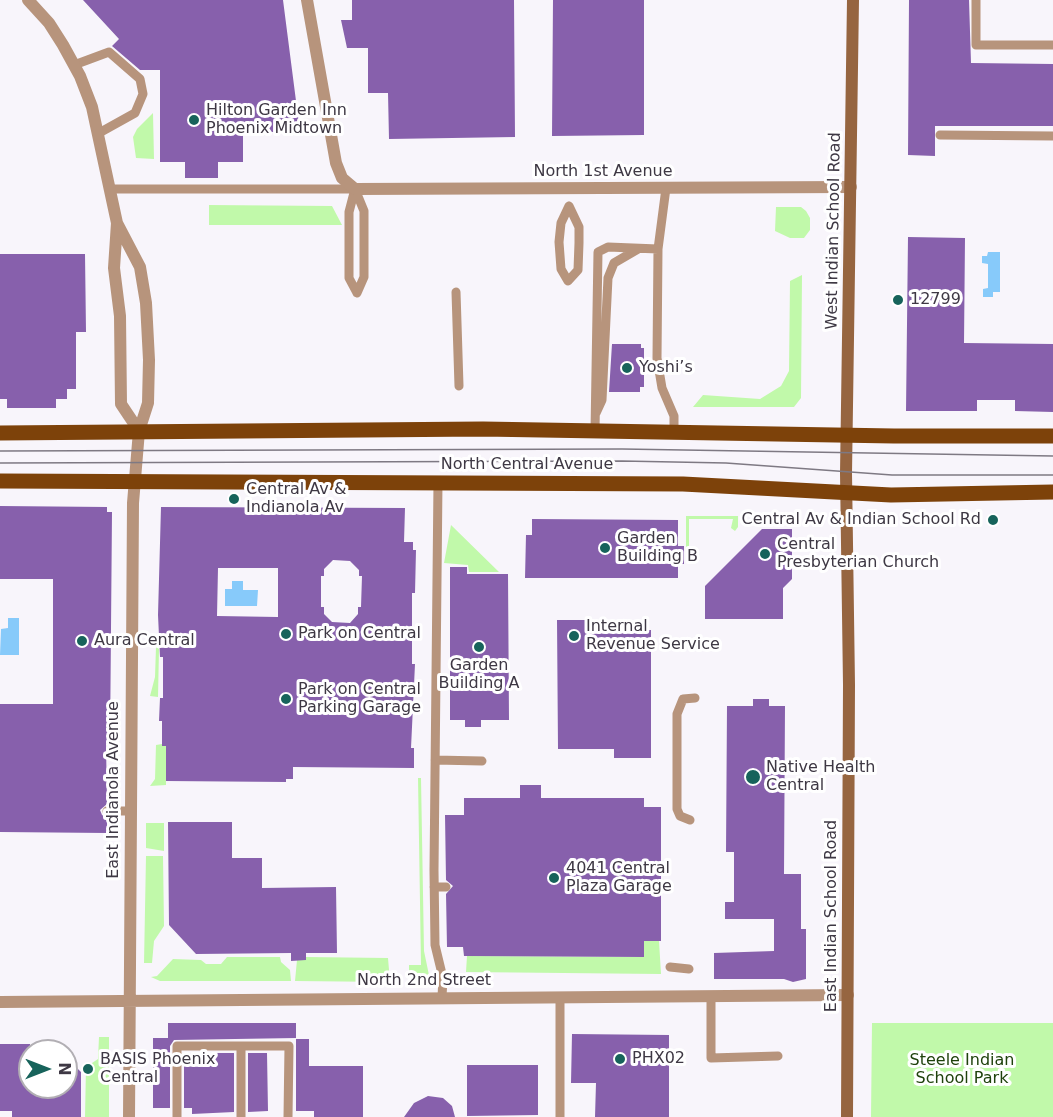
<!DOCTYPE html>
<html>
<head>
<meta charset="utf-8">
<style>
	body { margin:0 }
	#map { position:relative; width:1053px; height:1117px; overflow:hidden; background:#f8f5fb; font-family:"DejaVu Sans",sans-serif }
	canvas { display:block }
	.north { position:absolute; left:18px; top:1039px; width:60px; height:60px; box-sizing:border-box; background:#fff; border:2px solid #b2afb4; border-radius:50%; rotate:90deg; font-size:16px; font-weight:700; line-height:24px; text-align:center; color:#3e3844 }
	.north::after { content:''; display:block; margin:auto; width:21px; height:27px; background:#17635b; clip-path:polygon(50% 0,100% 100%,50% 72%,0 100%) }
</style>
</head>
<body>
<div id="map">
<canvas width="1053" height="1117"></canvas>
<div class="north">N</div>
</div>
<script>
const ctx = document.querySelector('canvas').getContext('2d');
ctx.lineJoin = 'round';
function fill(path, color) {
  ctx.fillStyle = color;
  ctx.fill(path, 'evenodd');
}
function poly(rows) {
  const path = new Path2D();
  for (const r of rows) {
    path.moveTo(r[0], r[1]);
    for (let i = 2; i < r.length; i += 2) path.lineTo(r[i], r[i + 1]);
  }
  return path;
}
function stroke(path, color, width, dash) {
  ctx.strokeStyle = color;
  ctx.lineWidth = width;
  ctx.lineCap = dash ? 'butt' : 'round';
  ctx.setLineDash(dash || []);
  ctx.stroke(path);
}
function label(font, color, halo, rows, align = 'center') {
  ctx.font = font + ' "DejaVu Sans",sans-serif';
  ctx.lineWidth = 6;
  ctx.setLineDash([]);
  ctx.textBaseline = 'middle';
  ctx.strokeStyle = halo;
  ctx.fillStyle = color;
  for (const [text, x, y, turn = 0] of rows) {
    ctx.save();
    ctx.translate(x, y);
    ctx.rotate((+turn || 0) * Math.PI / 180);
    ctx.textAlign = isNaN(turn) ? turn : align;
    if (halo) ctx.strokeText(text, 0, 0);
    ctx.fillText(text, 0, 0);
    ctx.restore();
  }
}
fill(poly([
	[153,113,154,159,136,158,133,137,137,129],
	[209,205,332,206,342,225,209,225],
	[776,207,801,207,806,211,810,218,810,230,804,238,790,238,775,231],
	[802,275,801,398,794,407,693,407,703,395,760,399,781,386,789,371,790,281],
	[686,516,738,516,738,527,735,531,731,528,733,519,689,519,689,555,697,555,698,562,686,562],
	[451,525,499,572,469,572,468,565,444,563],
	[156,647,159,649,158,697,150,696,155,677],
	[162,744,166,746,166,785,150,786,155,779,156,745],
	[418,778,421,778,424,951,430,980,428,982,409,982,409,965,421,965],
	[146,823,164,823,164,851,146,848],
	[146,856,163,856,164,926,154,941,152,963,144,963],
	[644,941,659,941,661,974,466,972,467,956,644,957],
	[227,957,280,957,281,962,290,970,291,981,160,981,151,977,157,976,173,959,201,960,206,964,221,964],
	[306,957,388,958,390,982,295,981,297,960,306,960],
	[872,1023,1053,1023,1053,1117,871,1117],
	[99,1037,109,1037,109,1117,85,1117,86,1067,98,1059]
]), '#c1f9aa');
fill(poly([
	[988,252,1000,252,1000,292,993,292,993,297,983,297,983,289,988,288,988,264,982,263,982,256,987,256],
	[232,581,243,581,243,590,258,590,257,606,225,606,225,589,232,589],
	[8,618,19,618,19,655,0,655,1,629,8,628]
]), '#87cafa');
fill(poly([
	[83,0,283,0,300,132,243,132,243,162,218,162,218,178,185,178,185,162,160,162,160,70,140,70,112,46,119,39],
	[352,0,514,0,515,137,389,139,388,93,368,93,368,48,347,48,341,20,352,20],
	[553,0,644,0,644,135,552,136],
	[909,0,969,0,971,63,1053,64,1053,126,935,126,935,156,908,155],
	[908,237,965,238,964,343,1053,344,1053,412,1015,411,1015,400,977,400,977,411,906,411],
	[0,254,85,254,86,332,76,332,76,389,67,389,67,399,56,399,56,408,7,408,7,399,0,399],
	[612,344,641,344,641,348,644,348,644,387,640,387,640,392,609,392],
	[0,506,107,507,107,512,112,512,110,744,106,744,107,804,100,810,102,815,107,818,107,833,0,832,0,704,53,704,53,579,0,579],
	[161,507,405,508,404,542,413,542,413,550,416,550,415,593,412,593,412,664,415,664,411,748,414,748,414,768,293,767,293,779,286,779,286,782,166,781,166,746,162,746,162,721,159,721,160,698,163,698,163,657,160,657,158,615],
	[333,560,350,561,359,570,359,576,362,576,361,607,358,607,358,614,350,623,332,622,324,614,324,607,321,607,321,576,324,576,324,569],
	[218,568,278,568,278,617,217,616],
	[532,519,678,520,678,546,684,546,684,564,678,564,678,578,525,578,526,535,532,535],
	[762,529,792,529,792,579,783,588,783,619,705,619,705,586],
	[450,567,467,567,467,574,508,574,509,720,481,720,481,727,465,727,465,720,450,720],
	[557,620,603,620,603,631,651,630,651,758,614,758,614,749,558,749],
	[753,699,769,699,769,706,785,706,784,874,801,874,801,929,806,929,806,979,793,982,784,979,714,979,714,953,774,951,774,919,725,919,725,902,734,902,734,852,726,852,727,706,753,706],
	[520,785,541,785,541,798,644,798,644,807,661,807,661,941,644,941,644,957,464,956,463,947,447,947,446,894,453,886,446,880,445,815,464,815,464,798,520,798],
	[168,822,232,822,232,858,262,858,262,888,336,887,337,953,306,953,306,960,291,961,291,953,196,954,169,925],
	[168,1023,296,1023,296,1038,174,1040,170,1046,170,1108,153,1108,153,1038,168,1038],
	[572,1034,669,1035,669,1117,595,1117,596,1083,571,1083],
	[296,1039,309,1039,309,1066,363,1066,363,1117,314,1117,314,1111,296,1111],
	[0,1044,30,1044,30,1087,66,1087,66,1057,81,1072,81,1117,12,1117,12,1111,0,1111],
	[184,1053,234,1053,234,1112,192,1114,192,1108,184,1108],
	[248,1053,267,1053,268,1111,248,1112],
	[467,1065,538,1065,538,1115,467,1116],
	[428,1096,443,1098,452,1106,455,1117,404,1117,414,1103]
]), '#8760ac');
stroke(poly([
	[976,0,976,45,1053,45],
	[74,65,109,52,140,79,143,94,135,113,99,133],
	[940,135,1053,136],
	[666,188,658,249,657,358,662,388,674,416,674,432],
	[111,189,355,189],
	[355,189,349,212,349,278,357,293],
	[355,189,364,211,364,277,357,293],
	[569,206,579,227,579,243,578,270,568,281,561,269,559,242,561,223,569,206],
	[456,292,459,386],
	[596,413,602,400,608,278,614,263,638,249],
	[595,431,598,252,608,247,658,249],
	[438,482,434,870,435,945,443,978,442,997],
	[435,760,482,761],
	[107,811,131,811],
	[690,820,680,816,677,809,677,714,683,699,695,698],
	[434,887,446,887],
	[670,967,689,969],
	[711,996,711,1058,778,1056],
	[560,997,560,1117],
	[241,1046,289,1046,288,1117],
	[177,1117,177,1046,241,1046,241,1117]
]), '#b7947c', 9);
stroke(poly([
	[28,0,49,23,63,45,80,76,92,107,117,223,114,268,120,316,121,404,139,431],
	[307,0,336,163,342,178,355,189,851,187],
	[117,223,140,267,146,303,149,360,148,403,139,431,133,503,129,1117],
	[0,1002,848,995]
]), '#b7947c', 12);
stroke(poly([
	[847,1117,849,685,846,473,853,0]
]), '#966540', 12);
stroke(poly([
	[0,433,483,429,894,436,1053,436],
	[0,481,683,484,891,495,1053,492]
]), '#7d420a', 15);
stroke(poly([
	[0,451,622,449,1053,456],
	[0,463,622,461,726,463,892,475,1053,475]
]), '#7e7983', 1.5);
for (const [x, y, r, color] of [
	[194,120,6,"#17635b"],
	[898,300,6,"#17635b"],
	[627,368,6,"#17635b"],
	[234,499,6,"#17635b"],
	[993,520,6,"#17635b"],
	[605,548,6,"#17635b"],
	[765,554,6,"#17635b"],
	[286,634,6,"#17635b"],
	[574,636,6,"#17635b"],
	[82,641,6,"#17635b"],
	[479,647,6,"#17635b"],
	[286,699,6,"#17635b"],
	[753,777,8,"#17635b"],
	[554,878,6,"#17635b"],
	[620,1059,6,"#17635b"],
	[88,1069,6,"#17635b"]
]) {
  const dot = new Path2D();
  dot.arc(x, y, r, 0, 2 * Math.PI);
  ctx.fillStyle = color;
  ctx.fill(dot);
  stroke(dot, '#fff', 2);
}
label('16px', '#3e3844', '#fff', [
	["Hilton Garden Inn",206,111],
	["Phoenix Midtown",206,129],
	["12799",910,300],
	["Yoshi’s",639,368],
	["Central Av &",246,490],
	["Indianola Av",246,508],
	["Central Av & Indian School Rd",981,520,"right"],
	["Garden",617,539],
	["Building B",617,557],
	["Central",777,545],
	["Presbyterian Church",777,563],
	["Internal",586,627],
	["Revenue Service",586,645],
	["Park on Central",298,634],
	["Aura Central",94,641],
	["Garden",479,666,"center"],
	["Building A",479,684,"center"],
	["Park on Central",298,690],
	["Parking Garage",298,708],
	["Native Health",766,768],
	["Central",766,786],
	["4041 Central",566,869],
	["Plaza Garage",566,887],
	["PHX02",632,1059],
	["BASIS Phoenix",100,1060],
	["Central",100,1078]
], 'left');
label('16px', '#3e3844', '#fff', [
	["North 1st Avenue",603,172],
	["West Indian School Road",834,231,-89],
	["North Central Avenue",527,465],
	["East Indianola Avenue",114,790,-90],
	["East Indian School Road",832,916,-90],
	["North 2nd Street",424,981]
]);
label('16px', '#1f420c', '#fff', [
	["Steele Indian",962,1061],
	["School Park",962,1079]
]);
</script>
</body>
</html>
